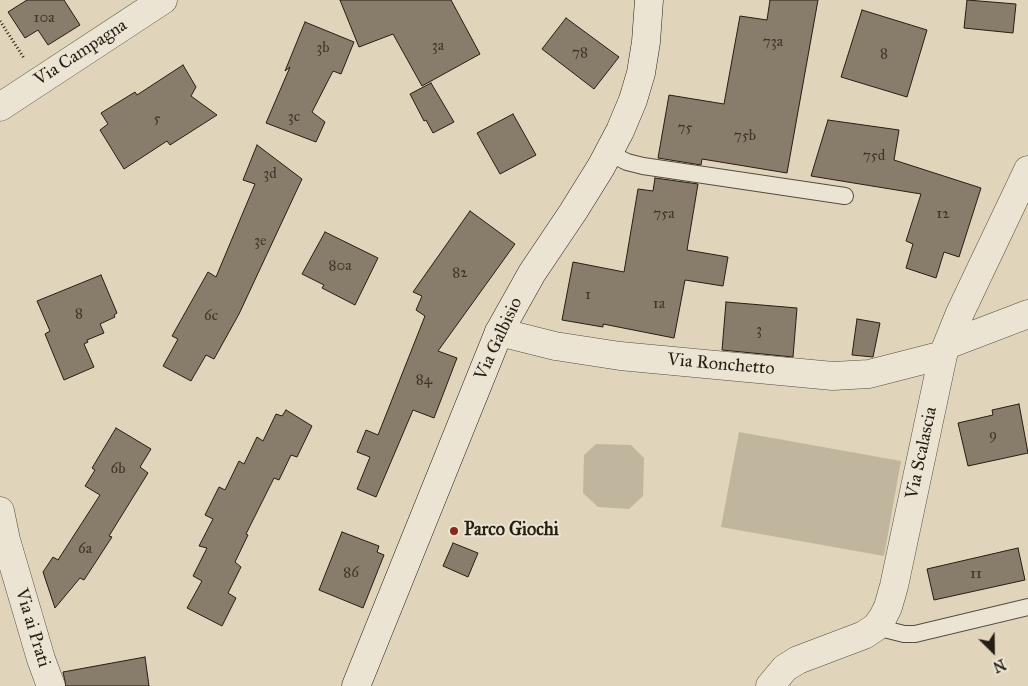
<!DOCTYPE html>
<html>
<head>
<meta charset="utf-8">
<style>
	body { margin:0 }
	#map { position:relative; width:1028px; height:686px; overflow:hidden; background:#e0d5bb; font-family:"IM FELL Great Primer",serif }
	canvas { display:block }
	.north { position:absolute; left:968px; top:626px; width:50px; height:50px; -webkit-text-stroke:4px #ebe4d3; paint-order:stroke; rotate:157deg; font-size:14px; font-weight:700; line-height:20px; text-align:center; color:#261e13 }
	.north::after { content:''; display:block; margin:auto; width:18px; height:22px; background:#261e13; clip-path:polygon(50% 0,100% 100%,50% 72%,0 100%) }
</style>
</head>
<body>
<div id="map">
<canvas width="1028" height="686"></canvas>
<div class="north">N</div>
</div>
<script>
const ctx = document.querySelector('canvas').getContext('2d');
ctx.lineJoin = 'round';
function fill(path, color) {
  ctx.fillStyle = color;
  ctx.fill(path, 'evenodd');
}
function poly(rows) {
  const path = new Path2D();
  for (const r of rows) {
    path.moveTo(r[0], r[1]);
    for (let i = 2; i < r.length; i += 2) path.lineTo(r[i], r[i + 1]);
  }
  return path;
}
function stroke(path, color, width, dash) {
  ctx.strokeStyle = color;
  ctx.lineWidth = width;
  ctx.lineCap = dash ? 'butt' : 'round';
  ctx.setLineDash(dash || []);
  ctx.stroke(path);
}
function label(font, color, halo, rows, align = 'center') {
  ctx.font = font + ' "IM FELL Great Primer",serif';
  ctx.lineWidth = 4;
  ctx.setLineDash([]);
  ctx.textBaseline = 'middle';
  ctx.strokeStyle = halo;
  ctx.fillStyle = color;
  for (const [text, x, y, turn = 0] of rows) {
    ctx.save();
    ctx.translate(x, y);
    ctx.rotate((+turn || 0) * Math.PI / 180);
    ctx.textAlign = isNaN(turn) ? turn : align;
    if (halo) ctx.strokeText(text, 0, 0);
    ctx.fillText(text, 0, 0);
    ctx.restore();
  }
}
fill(poly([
	[739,432,901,461,884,556,721,527],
	[596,444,631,445,644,458,643,496,629,509,598,507,583,493,584,455]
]), '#c0b69e');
const building = poly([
	[27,0,64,0,80,25,48,45,38,30,25,38,8,12,27,0],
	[340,0,451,0,480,54,422,86,393,34,359,47,340,0],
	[770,0,818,0,787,173,702,159,701,165,658,158,669,95,724,104,740,16,767,20,770,0],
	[967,0,1016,4,1013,33,964,28,967,0],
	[862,10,927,30,907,97,841,77,862,10],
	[566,18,619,57,594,89,542,49,566,18],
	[305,22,354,42,341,74,333,71,312,112,325,122,316,142,266,123,290,67,285,71,305,22],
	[183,65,196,87,191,96,217,115,170,145,167,141,124,169,100,130,108,124,101,113,135,92,137,95,183,65],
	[431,83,454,122,433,133,426,120,424,121,410,94,431,83],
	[513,114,536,155,500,174,477,133,513,114],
	[828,120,899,130,894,160,981,188,959,257,944,252,936,278,906,268,913,244,906,241,921,194,811,176,828,120],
	[257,145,302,179,239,314,214,359,206,355,191,381,163,366,178,339,172,336,208,272,216,277,255,184,243,180,257,145],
	[655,178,698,184,687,250,728,257,723,286,685,280,674,338,603,324,603,327,562,320,573,262,624,272,638,189,653,191,655,178],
	[470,211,515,244,438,351,457,358,434,418,413,410,376,497,357,489,370,457,357,452,366,430,378,435,425,316,416,310,422,296,413,292,470,211],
	[325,232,378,258,355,305,322,288,324,285,302,274,325,232],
	[101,275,117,313,114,315,115,317,100,324,104,333,87,340,88,342,84,344,94,367,64,380,45,334,50,331,37,301,101,275],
	[726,302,797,308,793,357,722,350,726,302],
	[857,319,880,323,873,357,852,355,857,319],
	[1019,404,1028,453,968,466,958,423,993,415,992,410,1019,404],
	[286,410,312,426,297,457,291,455,279,480,274,478,246,534,248,535,235,562,241,567,228,593,236,598,222,626,187,608,202,581,193,576,207,548,199,546,213,519,205,515,219,487,225,490,239,461,244,464,257,437,263,441,276,414,282,416,286,410],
	[116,428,151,449,140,467,148,473,109,536,112,537,84,580,80,578,55,608,43,572,53,557,58,560,100,495,85,486,95,470,92,468,116,428],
	[342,532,379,546,377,552,384,555,363,608,319,590,342,532],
	[453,543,478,553,468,577,443,566,453,543],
	[1018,548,1025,580,934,600,927,569,1018,548],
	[145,657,149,686,66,686,63,672,145,657]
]);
fill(building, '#877d6a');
stroke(building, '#261e13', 1);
const lane = poly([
	[609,153,627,162,643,166,845,196],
	[876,627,904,634,915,634,1028,607]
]);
const street = poly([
	[0,107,163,0],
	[499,332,555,346,620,356,833,376,869,374,943,355],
	[947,345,1028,314],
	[0,511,6,540,41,659,51,686],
	[770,686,785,668,798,660,864,635,876,627,883,617,888,607,894,586,943,355,960,313,1028,170]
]);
const secondary = poly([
	[356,686,499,332,532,273,573,212,601,167,620,131,633,100,641,73,646,42,649,0]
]);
stroke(lane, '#544c3d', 18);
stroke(street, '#544c3d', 29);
stroke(secondary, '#261e13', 29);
stroke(poly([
	[0,21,24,58]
]), '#261e13', 3, [1, 2.5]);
stroke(lane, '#ebe4d3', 16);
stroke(street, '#ebe4d3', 28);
stroke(secondary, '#ebe4d3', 28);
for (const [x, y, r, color] of [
	[454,531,5,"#8f2418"]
]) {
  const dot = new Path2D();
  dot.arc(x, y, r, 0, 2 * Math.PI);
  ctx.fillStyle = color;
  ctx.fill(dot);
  stroke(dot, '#ebe4d3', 2);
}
label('15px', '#3e3629', null, [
	["10a",44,18],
	["73a",773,42],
	["3a",438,46],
	["3b",323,48],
	["78",580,53],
	["8",884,54],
	["3c",294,117],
	["5",157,119],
	["75",685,128],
	["75b",745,136],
	["75d",874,156],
	["3d",270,174],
	["75a",664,214],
	["12",943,214],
	["3e",260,241],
	["80a",340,266],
	["82",460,273],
	["1",588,295],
	["1a",659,304],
	["8",79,314],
	["6c",211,316],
	["3",759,330],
	["84",424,380],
	["9",993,435],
	["6b",118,469],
	["6a",85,549],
	["86",351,573],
	["11",976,574]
]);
label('18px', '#261e13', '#ebe4d3', [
	["Via Campagna",81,53,-33],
	["Via Galbisio",499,339,-65],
	["Via Ronchetto",721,365,5],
	["Via Scalascia",922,453,-78],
	["Via ai Prati",32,628,73]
]);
label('bold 18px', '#261e13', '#ebe4d3', [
	["Parco Giochi",464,531]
], 'left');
</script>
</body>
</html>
